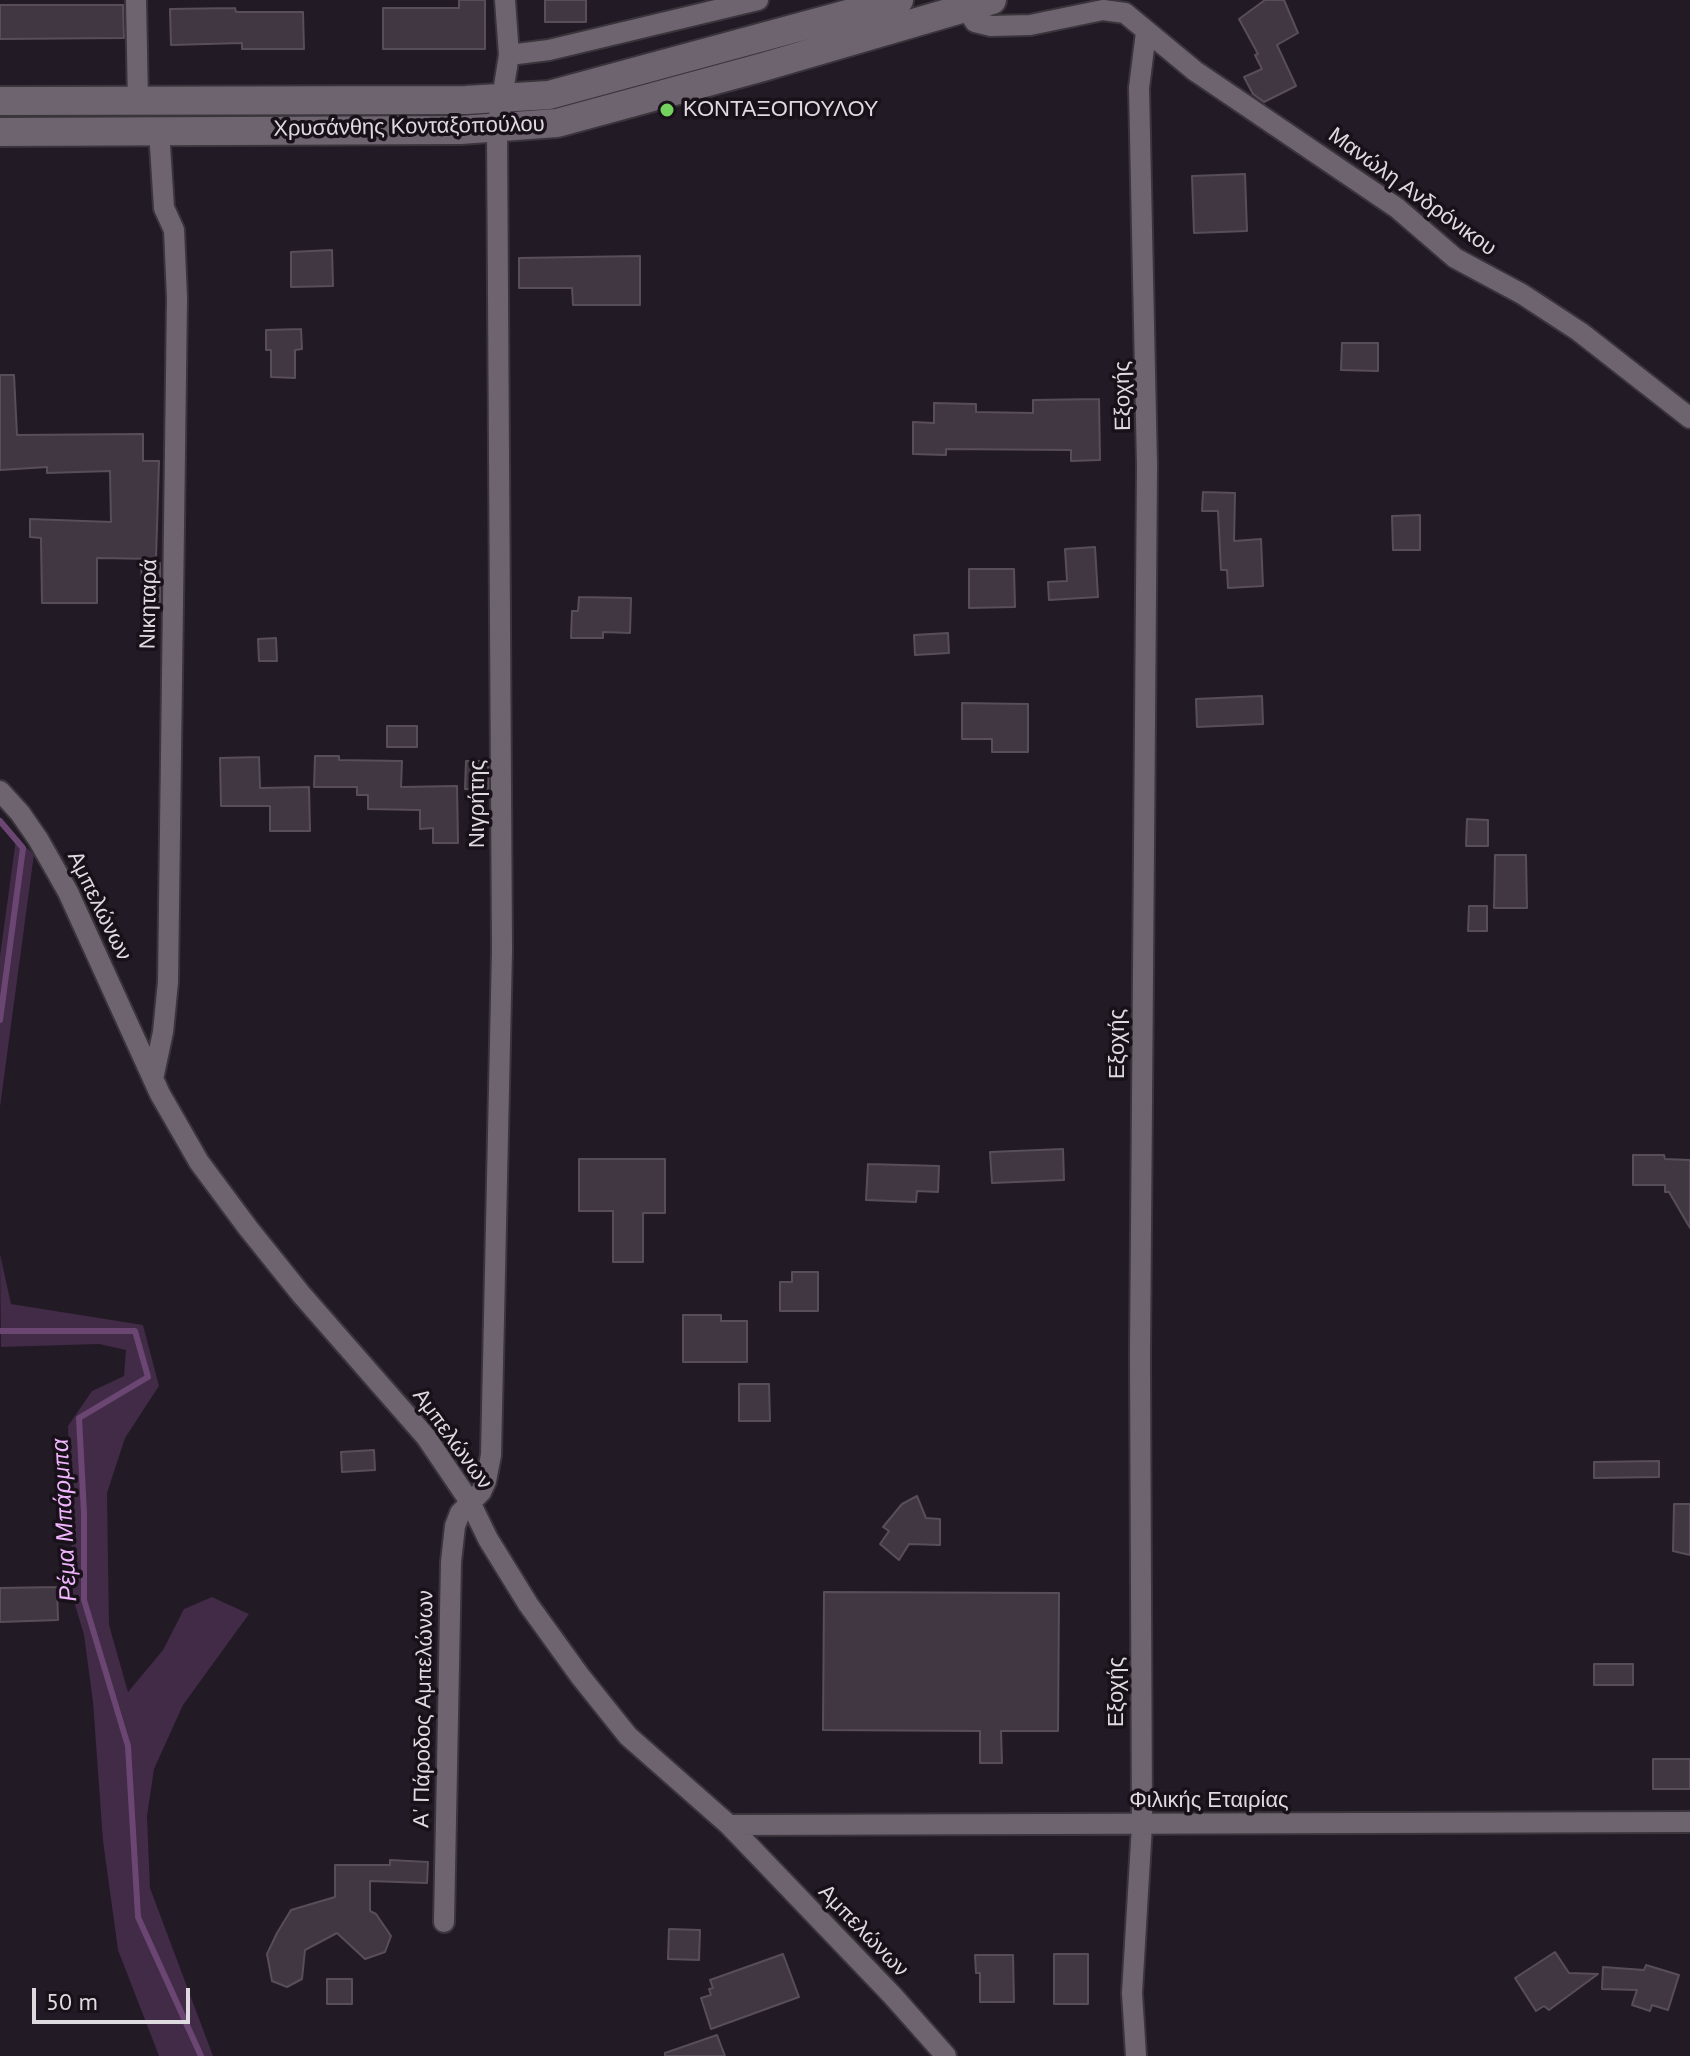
<!DOCTYPE html>
<html>
<head>
<meta charset="utf-8">
<style>
	body { margin:0 }
	#map { position:relative; width:1690px; height:2056px; overflow:hidden; background:#221a24; font-family:"PT Sans",sans-serif }
	canvas { display:block }
	.scale { position:absolute; left:32px; top:1988px; width:158px; height:36px; box-sizing:border-box; border:4px solid #dfd9e0; border-top:0; padding-left:10px; font-size:24px; line-height:28px; white-space:nowrap; color:#dfd9e0; -webkit-text-stroke:6px #19111a; paint-order:stroke }
</style>
</head>
<body>
<div id="map">
<canvas width="1690" height="2056"></canvas>
<div class="scale">50 m</div>
</div>
<script>
const ctx = document.querySelector('canvas').getContext('2d');
ctx.lineJoin = 'round';
function fill(path, color) {
  ctx.fillStyle = color;
  ctx.fill(path, 'evenodd');
}
function poly(rows) {
  const path = new Path2D();
  for (const r of rows) {
    path.moveTo(r[0], r[1]);
    for (let i = 2; i < r.length; i += 2) path.lineTo(r[i], r[i + 1]);
  }
  return path;
}
function stroke(path, color, width, dash) {
  ctx.strokeStyle = color;
  ctx.lineWidth = width;
  ctx.lineCap = dash ? 'butt' : 'round';
  ctx.setLineDash(dash || []);
  ctx.stroke(path);
}
function label(font, color, halo, rows, align = 'center') {
  ctx.font = font + ' "PT Sans",sans-serif';
  ctx.lineWidth = 7;
  ctx.setLineDash([]);
  ctx.textBaseline = 'middle';
  ctx.strokeStyle = halo;
  ctx.fillStyle = color;
  for (const [text, x, y, turn = 0] of rows) {
    ctx.save();
    ctx.translate(x, y);
    ctx.rotate((+turn || 0) * Math.PI / 180);
    ctx.textAlign = isNaN(turn) ? turn : align;
    if (halo) ctx.strokeText(text, 0, 0);
    ctx.fillText(text, 0, 0);
    ctx.restore();
  }
}
fill(poly([
	[16,839,34,854,0,1107,0,956],
	[0,1254,11,1304,143,1325,159,1386,125,1438,107,1493,109,1625,128,1692,163,1650,184,1609,212,1597,249,1614,183,1705,154,1769,147,1816,150,1888,213,2056,159,2056,118,1950,103,1841,93,1702,84,1635,73,1598,68,1426,92,1391,124,1376,126,1350,99,1344,1,1347]
]), '#412b46');
stroke(poly([
	[0,821,23,848,0,1020],
	[0,1331,135,1331,148,1377,79,1418,84,1513,84,1600,128,1746,138,1917,201,2056]
]), '#6b4673', 6);
const building = poly([
	[459,0,485,0,485,49,383,49,383,8,459,8,459,0],
	[545,0,586,0,586,22,545,22,545,0],
	[1265,0,1284,0,1298,33,1277,45,1296,86,1264,102,1253,94,1244,77,1262,69,1255,55,1258,54,1239,19,1265,0],
	[0,5,123,5,124,38,0,39,0,5],
	[235,8,236,12,303,12,304,49,242,49,242,43,171,45,170,9,235,8],
	[1245,174,1247,231,1194,233,1192,176,1245,174],
	[332,250,333,286,291,287,291,252,332,250],
	[640,256,640,305,573,305,572,288,519,288,519,258,640,256],
	[301,329,302,349,295,350,295,378,271,377,271,350,266,350,266,330,301,329],
	[1342,343,1378,343,1378,371,1341,370,1342,343],
	[0,375,14,375,17,435,143,434,143,461,159,461,156,559,97,558,97,603,42,603,41,538,30,537,30,519,111,522,110,471,47,473,47,467,0,470,0,375],
	[1099,399,1100,460,1071,461,1071,450,946,449,946,455,913,454,913,422,934,423,934,403,976,404,976,412,1033,413,1033,400,1099,399],
	[1203,492,1235,493,1234,541,1261,539,1263,586,1228,588,1227,570,1221,570,1218,511,1202,511,1203,492],
	[1420,515,1420,550,1393,550,1392,516,1420,515],
	[1095,547,1098,597,1049,600,1048,582,1067,581,1065,549,1095,547],
	[141,563,160,563,160,602,143,602,141,563],
	[969,569,1014,569,1015,607,969,608,969,569],
	[579,597,631,598,630,633,603,632,603,638,571,638,572,611,578,611,579,597],
	[948,633,949,653,915,655,914,635,948,633],
	[276,638,277,661,259,661,258,639,276,638],
	[1262,696,1263,724,1197,727,1196,699,1262,696],
	[962,703,1028,704,1028,752,992,752,992,739,962,739,962,703],
	[387,726,417,726,417,747,387,747,387,726],
	[315,756,339,756,339,760,402,761,401,787,457,786,458,843,433,843,433,828,420,829,420,810,368,809,368,795,357,795,357,787,314,787,315,756],
	[259,757,260,788,309,787,310,831,270,831,270,806,221,806,220,758,259,757],
	[466,761,488,761,488,789,465,789,466,761],
	[1467,819,1488,820,1488,846,1466,846,1467,819],
	[1495,855,1526,855,1527,908,1494,908,1495,855],
	[1469,906,1487,906,1487,931,1468,931,1469,906],
	[1063,1149,1064,1180,992,1183,990,1152,1063,1149],
	[1633,1155,1664,1155,1665,1159,1690,1160,1690,1228,1669,1192,1665,1192,1665,1185,1633,1185,1633,1155],
	[579,1159,665,1159,665,1213,643,1213,643,1262,613,1262,613,1211,579,1211,579,1159],
	[868,1164,939,1166,938,1192,917,1191,916,1202,866,1200,868,1164],
	[792,1272,818,1272,818,1311,780,1311,780,1282,792,1282,792,1272],
	[683,1315,721,1315,721,1321,747,1321,747,1362,683,1362,683,1315],
	[739,1384,769,1384,770,1421,739,1421,739,1384],
	[374,1450,375,1470,342,1472,341,1452,374,1450],
	[1659,1461,1659,1477,1594,1478,1594,1462,1659,1461],
	[917,1496,926,1518,940,1519,940,1545,909,1544,899,1560,880,1544,889,1531,883,1527,902,1504,917,1496],
	[1674,1504,1690,1504,1690,1555,1673,1551,1674,1504],
	[57,1587,58,1620,0,1622,0,1588,57,1587],
	[824,1592,1059,1593,1058,1731,1001,1731,1002,1763,980,1763,980,1731,823,1730,824,1592],
	[1594,1664,1633,1664,1633,1685,1594,1685,1594,1664],
	[1653,1759,1690,1759,1690,1789,1653,1789,1653,1759],
	[390,1860,428,1862,427,1883,370,1881,370,1911,376,1914,391,1936,385,1952,365,1959,337,1933,305,1950,302,1979,287,1987,272,1981,267,1954,277,1933,291,1910,335,1897,335,1865,390,1865,390,1860],
	[669,1929,700,1930,699,1960,668,1959,669,1929],
	[1555,1952,1569,1973,1598,1974,1549,2010,1544,2006,1536,2011,1515,1978,1555,1952],
	[783,1954,799,1997,711,2029,701,1998,711,1995,709,1989,713,1988,710,1980,783,1954],
	[1054,1954,1088,1954,1088,2004,1054,2004,1054,1954],
	[975,1955,1013,1955,1014,2002,980,2002,980,1973,976,1973,975,1955],
	[1646,1965,1679,1975,1668,2010,1652,2005,1650,2011,1632,2005,1637,1990,1602,1989,1603,1967,1644,1970,1646,1965],
	[327,1979,352,1979,352,2004,327,2004,327,1979],
	[717,2035,725,2056,665,2056,665,2053,717,2035]
]);
fill(building, '#403742');
stroke(building, '#584e5a', 2);
const minor = poly([
	[136,0,138,102],
	[966,8,975,22,991,26,1030,25,1103,10,1125,13,1195,71,1397,208,1455,258,1522,294,1580,332,1690,418],
	[509,55,549,50,758,0],
	[0,791,20,813,38,839,68,892,160,1094,199,1162,248,1228,301,1294,426,1437,470,1502,488,1539,528,1604,580,1676,628,1736,729,1825,892,1995,946,2056],
	[153,1079,163,1032,168,982,177,298,174,230,164,208,159,130],
	[729,1825,1690,1822],
	[444,1922,451,1562,455,1526,460,1513,481,1492,486,1481,491,1455,502,950,497,129,509,55,505,0],
	[1136,2056,1132,1993,1142,1825,1140,1354,1147,466,1139,88,1146,32]
]);
const secondary = poly([
	[0,101,466,100,549,95,899,0],
	[0,132,460,130,557,123,763,67,992,0]
]);
stroke(minor, '#3a343b', 24);
stroke(secondary, '#3a343b', 32);
stroke(minor, '#6e6470', 20);
stroke(secondary, '#6e6470', 28);
for (const [x, y, r, color] of [
	[667,110,8,"#72d25d"]
]) {
  const dot = new Path2D();
  dot.arc(x, y, r, 0, 2 * Math.PI);
  ctx.fillStyle = color;
  ctx.fill(dot);
  stroke(dot, '#19111a', 3);
}
label('22px', '#dfd9e0', '#19111a', [
	["ΚΟΝΤΑΞΟΠΟΥΛΟΥ",683,110]
], 'left');
label('22px', '#dfd9e0', '#19111a', [
	["Χρυσάνθης Κονταξοπούλου",409,127,-1],
	["Μανώλη Ανδρόνικου",1412,192,36],
	["Εξοχής",1123,396,-91],
	["Νικηταρά",149,604,-89],
	["Νιγρήτης",478,804,-90],
	["Αμπελώνων",99,906,64],
	["Εξοχής",1118,1044,-90],
	["Αμπελώνων",452,1439,54],
	["Εξοχής",1117,1692,-90],
	["Α' Πάροδος Αμπελώνων",424,1709,-89],
	["Φιλικής Εταιρίας",1209,1801],
	["Αμπελώνων",863,1931,46]
]);
label('italic 24px', '#f0b6fd', '#19111a', [
	["Ρέμα Μπάρμπα",65,1520,-93]
]);
</script>
</body>
</html>
